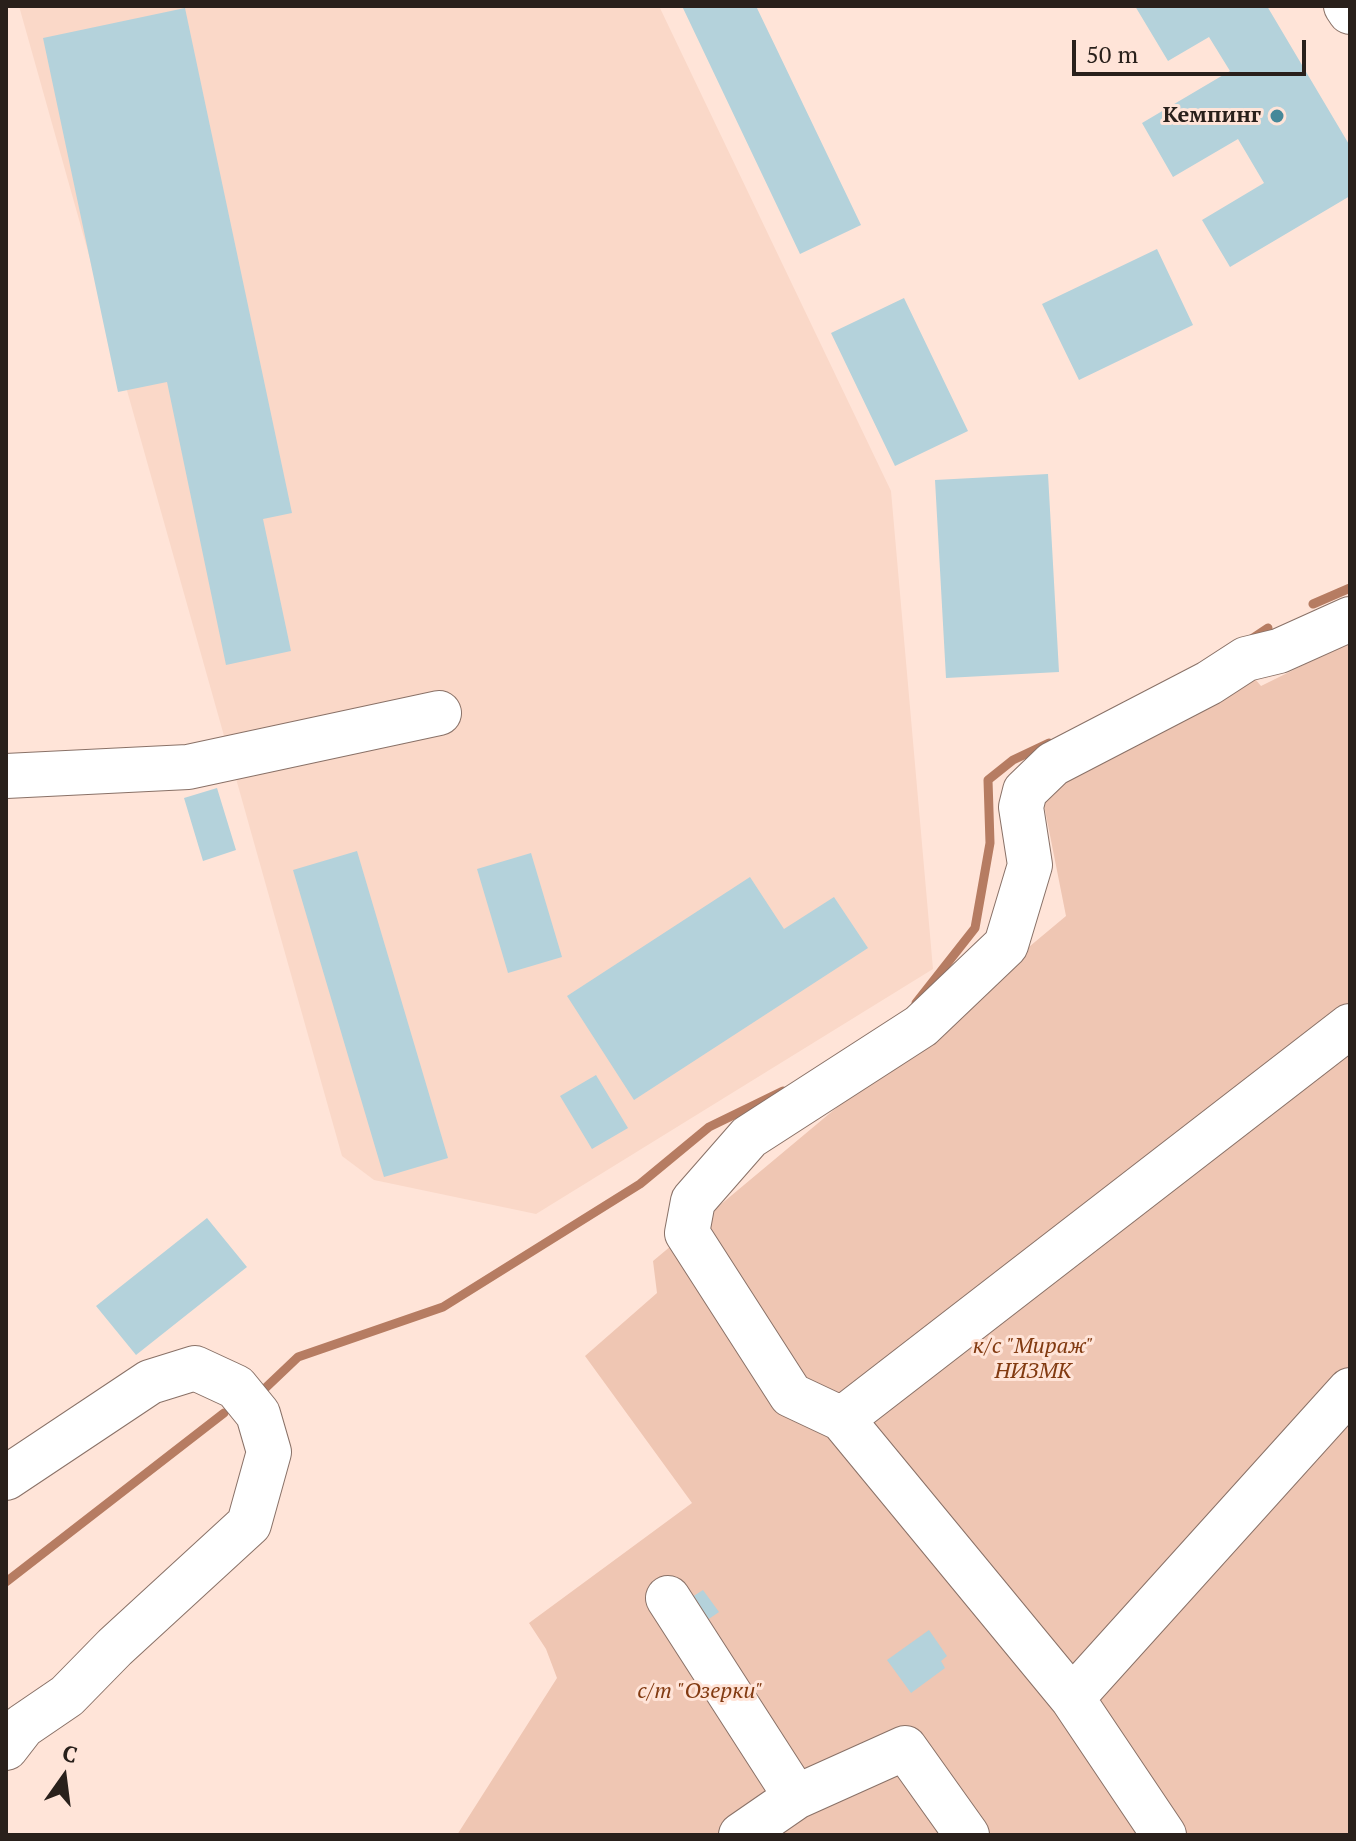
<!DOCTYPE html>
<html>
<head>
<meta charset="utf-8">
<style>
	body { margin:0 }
	#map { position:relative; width:1356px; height:1841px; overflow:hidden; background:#ffe4d8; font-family:"PT Serif",serif }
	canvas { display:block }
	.frame { position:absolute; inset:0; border:8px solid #29201b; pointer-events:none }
	.north { position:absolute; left:24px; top:1737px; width:80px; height:80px; -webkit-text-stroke:6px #ffe4d8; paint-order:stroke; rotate:14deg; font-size:22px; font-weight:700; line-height:32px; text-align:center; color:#29201b }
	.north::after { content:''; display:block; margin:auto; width:28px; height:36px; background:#29201b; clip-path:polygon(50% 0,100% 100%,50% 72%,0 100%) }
	.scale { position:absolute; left:1072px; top:40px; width:234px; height:36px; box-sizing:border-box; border:4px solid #29201b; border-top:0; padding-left:10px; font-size:24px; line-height:28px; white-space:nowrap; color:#29201b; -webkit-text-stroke:6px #ffe4d8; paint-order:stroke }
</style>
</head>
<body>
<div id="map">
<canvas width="1356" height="1841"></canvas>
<div class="frame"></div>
<div class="north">С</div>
<div class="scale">50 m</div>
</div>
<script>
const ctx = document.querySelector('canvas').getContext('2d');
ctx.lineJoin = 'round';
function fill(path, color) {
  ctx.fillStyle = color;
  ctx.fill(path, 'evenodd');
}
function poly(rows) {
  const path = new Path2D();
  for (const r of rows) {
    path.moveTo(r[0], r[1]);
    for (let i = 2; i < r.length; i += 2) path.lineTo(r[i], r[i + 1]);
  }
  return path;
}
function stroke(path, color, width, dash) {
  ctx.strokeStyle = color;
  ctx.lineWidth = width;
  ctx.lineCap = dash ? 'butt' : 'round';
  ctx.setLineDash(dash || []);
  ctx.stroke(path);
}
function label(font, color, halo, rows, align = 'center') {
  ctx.font = font + ' "PT Serif",serif';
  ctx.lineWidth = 6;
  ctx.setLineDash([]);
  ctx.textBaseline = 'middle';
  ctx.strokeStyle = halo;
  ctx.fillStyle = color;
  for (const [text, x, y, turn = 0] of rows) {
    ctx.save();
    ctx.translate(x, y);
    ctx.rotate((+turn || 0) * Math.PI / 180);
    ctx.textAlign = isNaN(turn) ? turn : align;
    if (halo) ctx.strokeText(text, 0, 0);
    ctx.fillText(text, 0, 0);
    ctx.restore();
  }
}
fill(poly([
	[19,6,659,6,891,491,933,969,536,1214,374,1180,342,1156]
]), '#fad8c8');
fill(poly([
	[1350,642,1350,1835,457,1835,557,1678,546,1649,529,1623,692,1503,585,1356,657,1293,653,1261,1066,916,1042,795,1250,673,1261,686]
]), '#efc6b3');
stroke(poly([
	[1313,604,1350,588],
	[1250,640,1268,628],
	[916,1003,975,928,990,843,988,780,1013,760,1049,743],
	[258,1395,298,1357,443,1307,640,1184,709,1127,783,1091],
	[6,1582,224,1413]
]), '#b67c62', 9);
fill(poly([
	[682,6,756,6,861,225,800,254],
	[1135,6,1267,6,1350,146,1350,196,1230,267,1202,220,1264,183,1238,139,1173,177,1142,123,1230,71,1209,37,1168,61],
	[185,8,292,513,263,519,291,651,226,665,167,382,118,392,43,38],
	[1157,249,1193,325,1079,380,1042,304],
	[904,298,968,431,895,466,831,333],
	[1048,474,1059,672,946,678,935,480],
	[217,788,236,850,203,861,184,798],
	[357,851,448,1158,384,1177,293,870],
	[531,853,562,957,508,973,477,869],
	[750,877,784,929,834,897,868,948,634,1100,567,996],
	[596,1075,628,1128,592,1149,560,1096],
	[207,1218,247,1267,136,1355,96,1306],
	[703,1590,719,1612,697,1627,681,1604],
	[929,1630,947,1656,941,1661,945,1668,911,1693,887,1660]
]), '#b4d2db');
const minor = poly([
	[1346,6,1350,12],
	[1350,619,1279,651,1246,659,1209,683,1053,764,1025,791,1021,807,1030,865,1006,945,921,1026,749,1137,693,1201,687,1233,791,1395,842,1419,1350,1026],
	[6,776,188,767,439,713],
	[842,1419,1072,1698,1164,1835],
	[6,1478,150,1382,195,1368,236,1387,258,1414,269,1452,249,1524,115,1647,67,1696,23,1726,6,1748],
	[668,1598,796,1797],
	[1072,1698,1350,1390],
	[741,1835,796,1797,905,1748,967,1835]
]);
stroke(minor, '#897167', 46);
stroke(minor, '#fff', 44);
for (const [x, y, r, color] of [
	[1277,116,8,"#468899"]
]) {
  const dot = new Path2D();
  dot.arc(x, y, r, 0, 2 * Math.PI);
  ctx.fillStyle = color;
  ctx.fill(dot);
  stroke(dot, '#ffe4d8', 3);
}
label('bold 22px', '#29201b', '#ffe4d8', [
	["Кемпинг",1261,116]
], 'right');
label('italic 22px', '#823a11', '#ffe4d8', [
	["к/с \"Мираж\"",1033,1347],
	["НИЗМК",1033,1372],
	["с/т \"Озерки\"",700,1692]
]);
</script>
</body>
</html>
